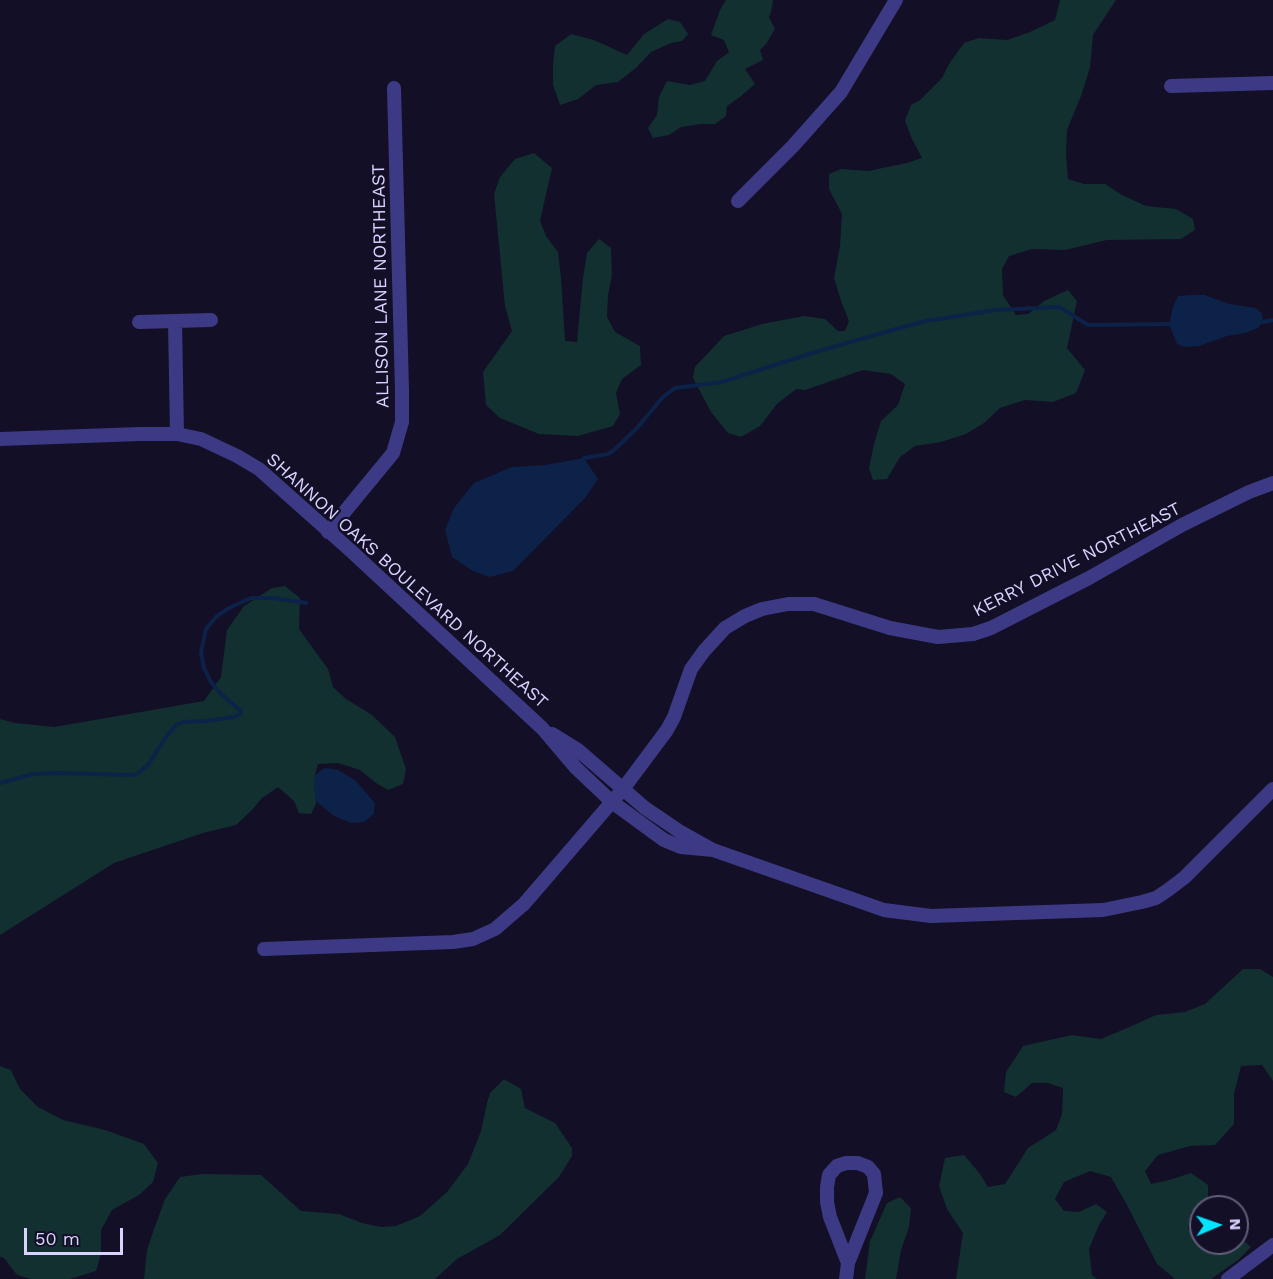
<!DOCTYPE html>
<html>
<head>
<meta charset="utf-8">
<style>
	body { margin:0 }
	#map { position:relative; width:1273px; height:1279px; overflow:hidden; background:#130f26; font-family:"Work Sans",sans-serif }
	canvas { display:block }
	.north { position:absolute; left:1189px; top:1195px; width:60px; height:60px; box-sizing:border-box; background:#130f26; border:2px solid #625e7d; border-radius:50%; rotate:88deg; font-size:16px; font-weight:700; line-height:24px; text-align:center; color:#d9d4ff }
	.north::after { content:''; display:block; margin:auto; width:21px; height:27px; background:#00e5ff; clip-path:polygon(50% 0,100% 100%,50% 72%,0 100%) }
	.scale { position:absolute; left:24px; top:1228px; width:99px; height:27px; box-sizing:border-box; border:3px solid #d9d4ff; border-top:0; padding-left:8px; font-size:18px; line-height:21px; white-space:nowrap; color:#d9d4ff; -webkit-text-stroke:4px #130f26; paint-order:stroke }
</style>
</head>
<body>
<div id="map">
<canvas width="1273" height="1279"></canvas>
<div class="north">N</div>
<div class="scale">50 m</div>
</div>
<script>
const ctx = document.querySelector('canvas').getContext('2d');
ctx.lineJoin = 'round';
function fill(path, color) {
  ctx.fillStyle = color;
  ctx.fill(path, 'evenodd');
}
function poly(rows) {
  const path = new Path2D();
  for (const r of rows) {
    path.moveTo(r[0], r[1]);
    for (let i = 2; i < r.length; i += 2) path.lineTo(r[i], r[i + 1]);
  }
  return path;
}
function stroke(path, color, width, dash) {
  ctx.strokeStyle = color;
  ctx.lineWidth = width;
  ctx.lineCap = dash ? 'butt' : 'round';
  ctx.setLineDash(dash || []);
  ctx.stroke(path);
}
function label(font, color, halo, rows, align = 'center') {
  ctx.font = font + ' "Work Sans",sans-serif';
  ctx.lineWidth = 4.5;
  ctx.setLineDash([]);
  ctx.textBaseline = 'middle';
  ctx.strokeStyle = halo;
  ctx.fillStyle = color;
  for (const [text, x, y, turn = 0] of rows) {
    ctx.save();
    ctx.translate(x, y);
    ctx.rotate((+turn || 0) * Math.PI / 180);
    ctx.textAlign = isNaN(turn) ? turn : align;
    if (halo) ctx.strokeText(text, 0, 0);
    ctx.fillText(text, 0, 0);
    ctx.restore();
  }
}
fill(poly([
	[726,0,773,0,771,12,769,17,775,29,766,44,760,50,763,60,745,69,755,84,740,97,727,106,726,116,715,124,701,124,681,127,669,135,653,138,648,128,657,115,659,97,667,81,690,85,705,81,717,61,729,52,724,40,711,35,720,10],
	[1060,0,1116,0,1093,35,1090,68,1081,96,1067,130,1066,154,1068,179,1084,184,1105,184,1122,195,1146,206,1176,209,1193,219,1195,230,1181,239,1107,240,1065,250,1032,249,1009,256,1002,269,1003,295,1016,315,1028,314,1044,301,1068,290,1077,301,1067,348,1085,370,1076,393,1053,402,1025,400,1000,408,984,423,966,434,941,442,915,446,900,457,887,479,873,480,869,468,874,444,881,421,898,405,905,384,891,374,863,370,805,390,796,389,777,404,760,426,741,437,728,433,711,412,693,378,695,367,724,336,762,324,804,316,825,319,838,331,845,331,849,321,841,301,834,278,840,246,842,214,829,189,829,174,841,169,868,171,907,163,922,158,912,139,905,121,911,105,920,100,942,78,949,64,964,43,979,38,1007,40,1030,32,1055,20],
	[668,19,680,22,688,34,682,41,671,43,651,52,637,67,618,82,596,85,578,99,560,105,553,85,553,65,555,46,571,34,594,40,627,55,644,34],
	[534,153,552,168,540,221,546,236,558,252,561,278,565,341,577,342,583,278,587,253,599,239,611,248,612,275,608,295,607,317,615,332,640,346,641,365,622,379,616,393,620,414,613,426,578,436,539,434,500,418,486,405,483,372,512,331,505,306,494,194,500,177,515,159],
	[285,586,300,598,299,629,328,669,333,687,346,699,372,715,395,737,406,769,403,784,388,790,376,783,360,770,338,763,318,764,315,775,316,804,311,814,299,813,294,801,278,787,262,798,252,810,236,825,203,833,114,863,0,935,0,719,15,723,54,727,204,701,221,677,227,630,244,606,272,588],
	[1243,969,1260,969,1273,977,1273,1081,1262,1065,1241,1066,1234,1094,1234,1124,1215,1145,1190,1146,1158,1155,1145,1171,1151,1184,1169,1180,1191,1173,1208,1185,1208,1201,1191,1212,1188,1229,1201,1231,1201,1243,1237,1243,1237,1235,1251,1247,1238,1260,1211,1279,1175,1279,1157,1264,1128,1207,1111,1177,1090,1171,1064,1182,1055,1199,1064,1211,1079,1212,1096,1204,1107,1212,1099,1225,1089,1249,1092,1275,1097,1279,956,1279,963,1233,947,1209,939,1186,945,1158,964,1155,980,1174,988,1187,1005,1184,1028,1148,1056,1130,1062,1114,1063,1088,1048,1083,1032,1083,1016,1097,1004,1092,1006,1072,1023,1046,1072,1035,1101,1039,1127,1028,1156,1015,1185,1012,1205,1004],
	[0,1066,11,1070,20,1089,38,1107,63,1120,105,1130,144,1144,158,1163,153,1182,139,1195,112,1210,101,1230,101,1254,96,1271,70,1279,31,1279,17,1275,4,1258,0,1257],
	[504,1079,521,1089,525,1108,555,1123,572,1148,572,1156,559,1177,500,1235,457,1259,435,1279,144,1279,147,1250,153,1232,165,1199,180,1177,202,1174,261,1175,301,1211,339,1214,362,1223,381,1227,396,1226,420,1216,447,1192,468,1164,481,1131,487,1103,490,1093],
	[900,1197,911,1208,909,1227,901,1250,896,1279,865,1279,870,1241,887,1203]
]), '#12302f');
fill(poly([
	[1192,295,1205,295,1229,304,1256,308,1262,314,1263,322,1258,328,1245,333,1227,336,1199,346,1185,347,1177,344,1169,324,1173,307,1178,296],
	[584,458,598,479,585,498,513,571,490,577,473,571,452,557,445,530,454,508,474,483,512,467,545,465],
	[325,768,338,770,355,780,375,803,374,814,364,822,351,823,334,816,316,801,314,786,315,775]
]), '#0c2248');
stroke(poly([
	[1263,322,1273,320],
	[584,458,608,454,614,450,637,428,663,397,675,388,722,382,812,353,896,329,926,321,996,310,1059,307,1088,325,1169,324],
	[0,783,33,774,57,773,129,775,137,774,148,765,166,737,176,725,183,722,207,721,234,717,240,714,241,711,221,694,211,682,204,668,201,653,206,629,216,617,229,608,251,598,274,598,306,603]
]), '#0c2248', 4);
stroke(poly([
	[1171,86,1273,83],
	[738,201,793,146,841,92,896,0],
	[175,321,177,434],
	[139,322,211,320],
	[0,439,140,434,177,434,201,439,237,456,259,469,350,550,542,728,576,768,612,802,664,840,681,847,713,850],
	[328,532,393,453,402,422,402,390,394,88],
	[552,734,578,750,645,808,679,831,713,850,884,910,931,916,1103,910,1142,902,1156,898,1168,890,1185,877,1273,789],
	[264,949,453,942,473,939,495,929,524,904,623,789,667,730,674,717,691,669,704,651,725,628,745,616,762,609,788,604,814,604,890,628,938,637,973,634,991,628,1089,578,1182,525,1249,492,1273,483],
	[846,1279,848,1263,876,1193,874,1174,868,1167,858,1163,846,1163,837,1166,829,1175,827,1187,827,1202,830,1217,848,1263],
	[1228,1279,1273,1245]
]), '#3d3a85', 14);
label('18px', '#d9d4ff', '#130f26', [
	["ALLISON LANE NORTHEAST",381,286,-91],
	["KERRY DRIVE NORTHEAST",1077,560,-27],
	["SHANNON OAKS BOULEVARD NORTHEAST",407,581,42]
]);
</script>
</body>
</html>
